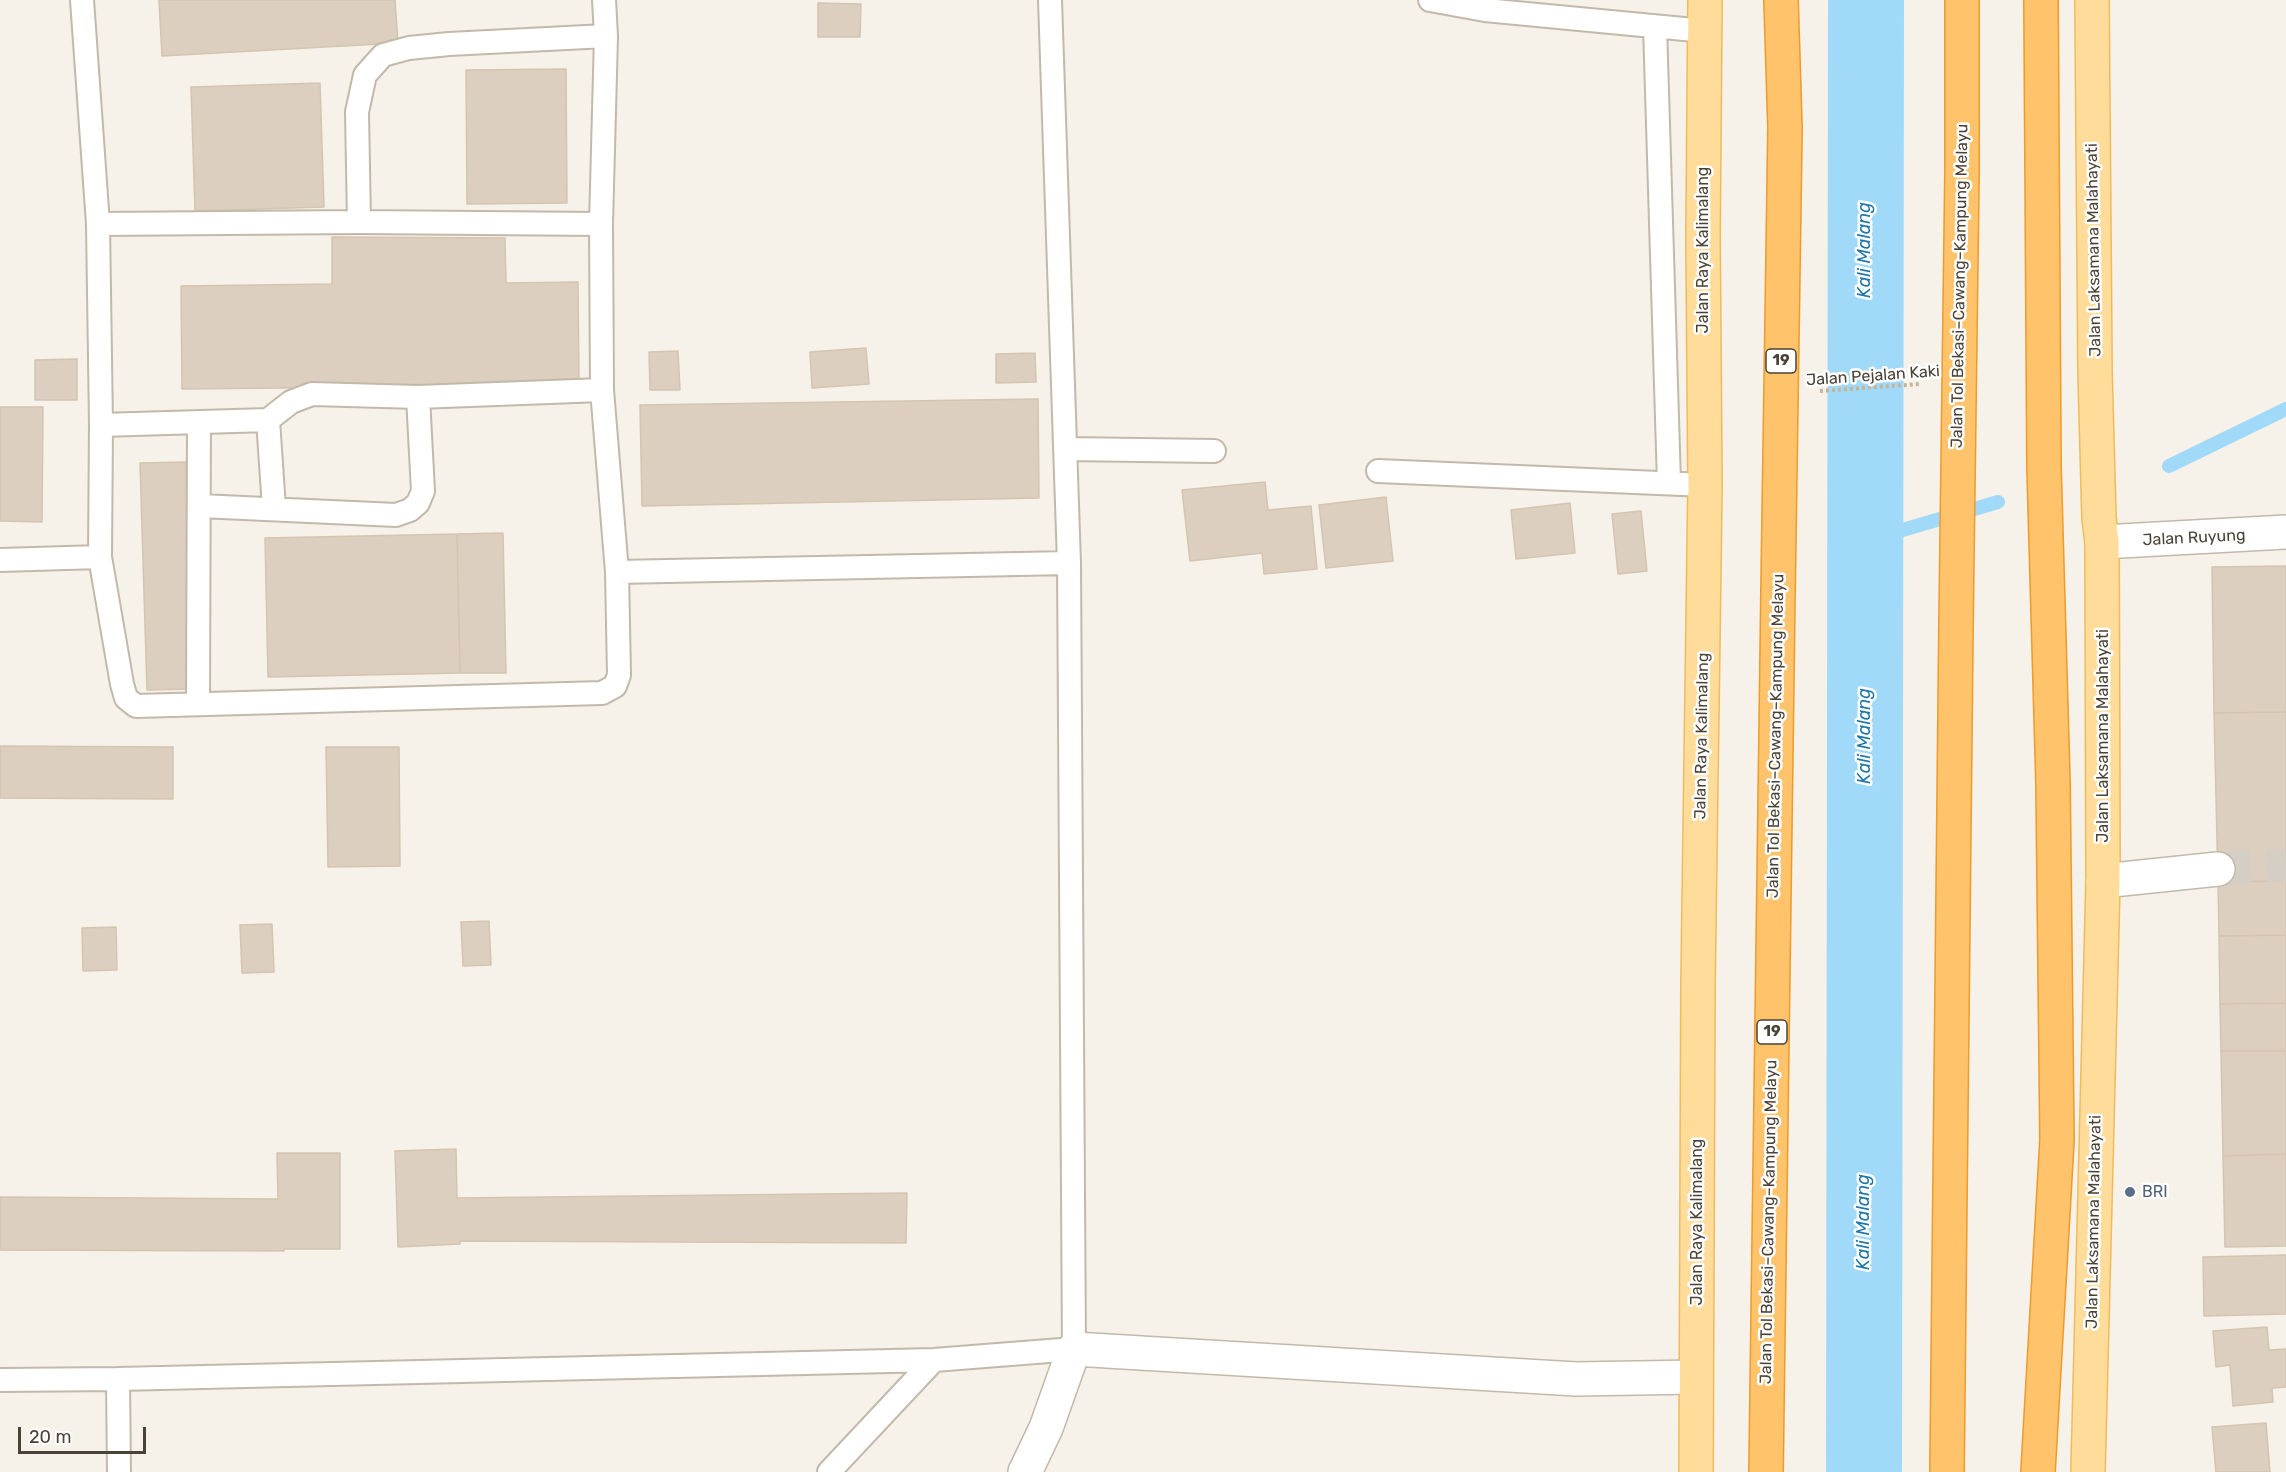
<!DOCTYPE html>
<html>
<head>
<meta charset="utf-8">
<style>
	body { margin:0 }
	#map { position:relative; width:2286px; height:1472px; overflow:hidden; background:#f6f1e9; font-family:Rubik,sans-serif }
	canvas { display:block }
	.scale { position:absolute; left:18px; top:1427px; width:128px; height:27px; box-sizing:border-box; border:3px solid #4b4236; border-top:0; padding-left:8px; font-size:18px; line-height:21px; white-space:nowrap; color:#4b4236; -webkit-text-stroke:4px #fff; paint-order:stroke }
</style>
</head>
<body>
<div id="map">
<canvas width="2286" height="1472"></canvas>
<div class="scale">20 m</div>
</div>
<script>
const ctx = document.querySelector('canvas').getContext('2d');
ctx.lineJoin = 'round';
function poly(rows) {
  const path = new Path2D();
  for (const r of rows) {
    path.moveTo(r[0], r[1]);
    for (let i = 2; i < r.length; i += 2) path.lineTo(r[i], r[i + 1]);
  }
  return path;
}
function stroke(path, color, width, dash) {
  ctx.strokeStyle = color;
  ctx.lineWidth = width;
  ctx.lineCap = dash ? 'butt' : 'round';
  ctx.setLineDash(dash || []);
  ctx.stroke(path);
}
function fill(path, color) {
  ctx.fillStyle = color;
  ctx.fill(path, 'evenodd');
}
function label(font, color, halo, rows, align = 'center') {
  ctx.font = font + ' Rubik,sans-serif';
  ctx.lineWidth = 5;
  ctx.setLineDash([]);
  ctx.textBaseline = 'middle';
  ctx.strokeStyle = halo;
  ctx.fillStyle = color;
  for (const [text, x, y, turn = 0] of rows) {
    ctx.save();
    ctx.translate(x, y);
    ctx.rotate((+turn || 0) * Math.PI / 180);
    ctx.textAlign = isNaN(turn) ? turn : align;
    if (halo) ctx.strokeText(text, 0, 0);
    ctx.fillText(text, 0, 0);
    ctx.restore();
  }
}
stroke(poly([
	[2169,466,2286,409],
	[1865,541,1998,502]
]), '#a0daf8', 14);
stroke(poly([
	[1864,1472,1866,0]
]), '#a0daf8', 76);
const building = poly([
	[159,0,395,0,398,43,162,56,159,0],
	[818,3,861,4,860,37,818,37,818,3],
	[566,69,567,203,467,204,466,70,566,69],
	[320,83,324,207,195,211,191,87,320,83],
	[332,237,505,238,506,283,578,282,579,385,182,389,181,286,332,284,332,237],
	[866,348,869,384,812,388,810,352,866,348],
	[678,351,680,390,650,390,649,352,678,351],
	[1035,353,1036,382,996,383,996,354,1035,353],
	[77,359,77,400,35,400,35,360,77,359],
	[1038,399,1039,498,642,506,640,405,1038,399],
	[0,407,43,407,42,522,0,521,0,407],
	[186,462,191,689,147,690,140,463,186,462],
	[1265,482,1268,510,1311,506,1317,569,1264,574,1262,553,1190,561,1182,490,1265,482],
	[1386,497,1393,561,1326,568,1319,505,1386,497],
	[1570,503,1575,553,1516,559,1511,510,1570,503],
	[1641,511,1647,571,1618,574,1612,514,1641,511],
	[503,533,506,673,460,673,457,534,503,533],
	[457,534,460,673,268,677,265,538,457,534],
	[2286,566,2286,712,2214,713,2212,567,2286,566],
	[2286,712,2286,881,2218,882,2214,713,2286,712],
	[0,746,173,747,173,799,0,798,0,746],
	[326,747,399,747,400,866,328,867,326,747],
	[2286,881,2286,935,2219,936,2218,882,2286,881],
	[489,921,491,965,463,966,461,922,489,921],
	[272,924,274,972,242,973,240,925,272,924],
	[116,927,117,970,83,971,82,928,116,927],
	[2286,935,2286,1003,2220,1004,2219,936,2286,935],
	[2286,1003,2286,1051,2221,1051,2220,1004,2286,1003],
	[2221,1051,2286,1051,2286,1154,2223,1156,2221,1051],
	[456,1149,457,1198,907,1193,906,1243,460,1241,460,1244,398,1247,395,1151,456,1149],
	[277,1153,340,1153,340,1249,284,1249,284,1251,0,1250,0,1197,278,1199,277,1153],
	[2286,1154,2286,1246,2225,1247,2223,1156,2286,1154],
	[2286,1255,2286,1314,2204,1316,2203,1257,2286,1255],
	[2267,1327,2269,1350,2286,1349,2286,1387,2272,1388,2273,1402,2233,1406,2230,1365,2216,1367,2213,1331,2267,1327],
	[2266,1423,2270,1472,2216,1472,2212,1427,2266,1423]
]);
fill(building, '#dccfc0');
stroke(building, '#d5c4af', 1.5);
stroke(poly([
	[2218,869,2286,865]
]), '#d4cec5', 33, [33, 16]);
const service = poly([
	[82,0,98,224,101,425,100,557,122,684,126,698,136,706,602,693,615,686,619,675,617,572,602,390,601,224,606,36,604,0],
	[1430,0,1485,10,1705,31],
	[1655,26,1669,483],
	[359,222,357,112,365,75,383,55,409,48,449,44,606,36],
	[98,224,359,222,601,224],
	[268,420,274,508],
	[101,425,268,420,291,402,312,394,418,397,602,390],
	[1065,449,1214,451],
	[1378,471,1705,485],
	[200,506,396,515,410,510,418,503,423,491,418,397],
	[0,560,100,557],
	[617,572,1069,563],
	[198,704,199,423],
	[118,1379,119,1472],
	[0,1380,118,1379,934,1360,1074,1349,1069,563,1050,0],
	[829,1472,934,1360]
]);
const minor = poly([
	[2102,542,2286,532],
	[2103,881,2218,869],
	[1025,1472,1046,1428,1074,1349,1576,1379,1696,1377]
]);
const primary = poly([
	[1696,1472,1698,985,1705,485,1703,237,1705,0],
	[2088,1472,2103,881,2102,542,2099,518,2095,372,2092,0]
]);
const motorway = poly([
	[1781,0,1785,128],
	[1962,172,1962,0],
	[1766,1472,1778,593],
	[1947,1472,1956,624],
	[2038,1472,2057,1140,2053,783,2044,467,2041,0]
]);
stroke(service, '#c3b9aa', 26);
stroke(minor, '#c3b9aa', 36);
stroke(primary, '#f1bb5c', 36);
stroke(motorway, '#ef9a2a', 36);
stroke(poly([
	[1820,391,1920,384]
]), '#c6b49a', 4, [3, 3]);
stroke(service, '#fff', 22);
stroke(minor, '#fff', 33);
stroke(primary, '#ffdc99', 33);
stroke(motorway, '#ffc46b', 33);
const motorwayBridge = poly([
	[1778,593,1785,128],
	[1956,624,1962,172]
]);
stroke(motorwayBridge, '#ef9a2a', 36, []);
stroke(motorwayBridge, '#ffc46b', 33);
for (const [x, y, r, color] of [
	[2130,1192,6,"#5c6f8a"]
]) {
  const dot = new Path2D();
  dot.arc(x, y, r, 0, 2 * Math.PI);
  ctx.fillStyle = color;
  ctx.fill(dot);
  stroke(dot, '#fff', 2);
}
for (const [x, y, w] of [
	[1781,361,30],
	[1772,1032,30]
]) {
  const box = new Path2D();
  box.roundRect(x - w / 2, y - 12, w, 24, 4.5);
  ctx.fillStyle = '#fff';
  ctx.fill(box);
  stroke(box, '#4b4236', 1.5);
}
label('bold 15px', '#4b4236', null, [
	["19",1781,361],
	["19",1772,1032]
]);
label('16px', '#4b4236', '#fff', [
	["Jalan Raya Kalimalang",1703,250,-90],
	["Jalan Laksamana Malahayati",2094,250,-91],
	["Jalan Tol Bekasi–Cawang–Kampung Melayu",1960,286,-89],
	["Jalan Pejalan Kaki",1873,376,-4],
	["Jalan Ruyung",2194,538,-3],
	["Jalan Raya Kalimalang",1702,736,-89],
	["Jalan Tol Bekasi–Cawang–Kampung Melayu",1776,736,-89],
	["Jalan Laksamana Malahayati",2103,736,-90],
	["Jalan Raya Kalimalang",1697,1222,-90],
	["Jalan Tol Bekasi–Cawang–Kampung Melayu",1769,1222,-89],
	["Jalan Laksamana Malahayati",2094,1222,-89]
]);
label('16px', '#4e5e75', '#fff', [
	["BRI",2142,1192]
], 'left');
label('italic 18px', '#1f78a9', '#fff', [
	["Kali Malang",1865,250,-90],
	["Kali Malang",1865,736,-90],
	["Kali Malang",1864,1222,-90]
]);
</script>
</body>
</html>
